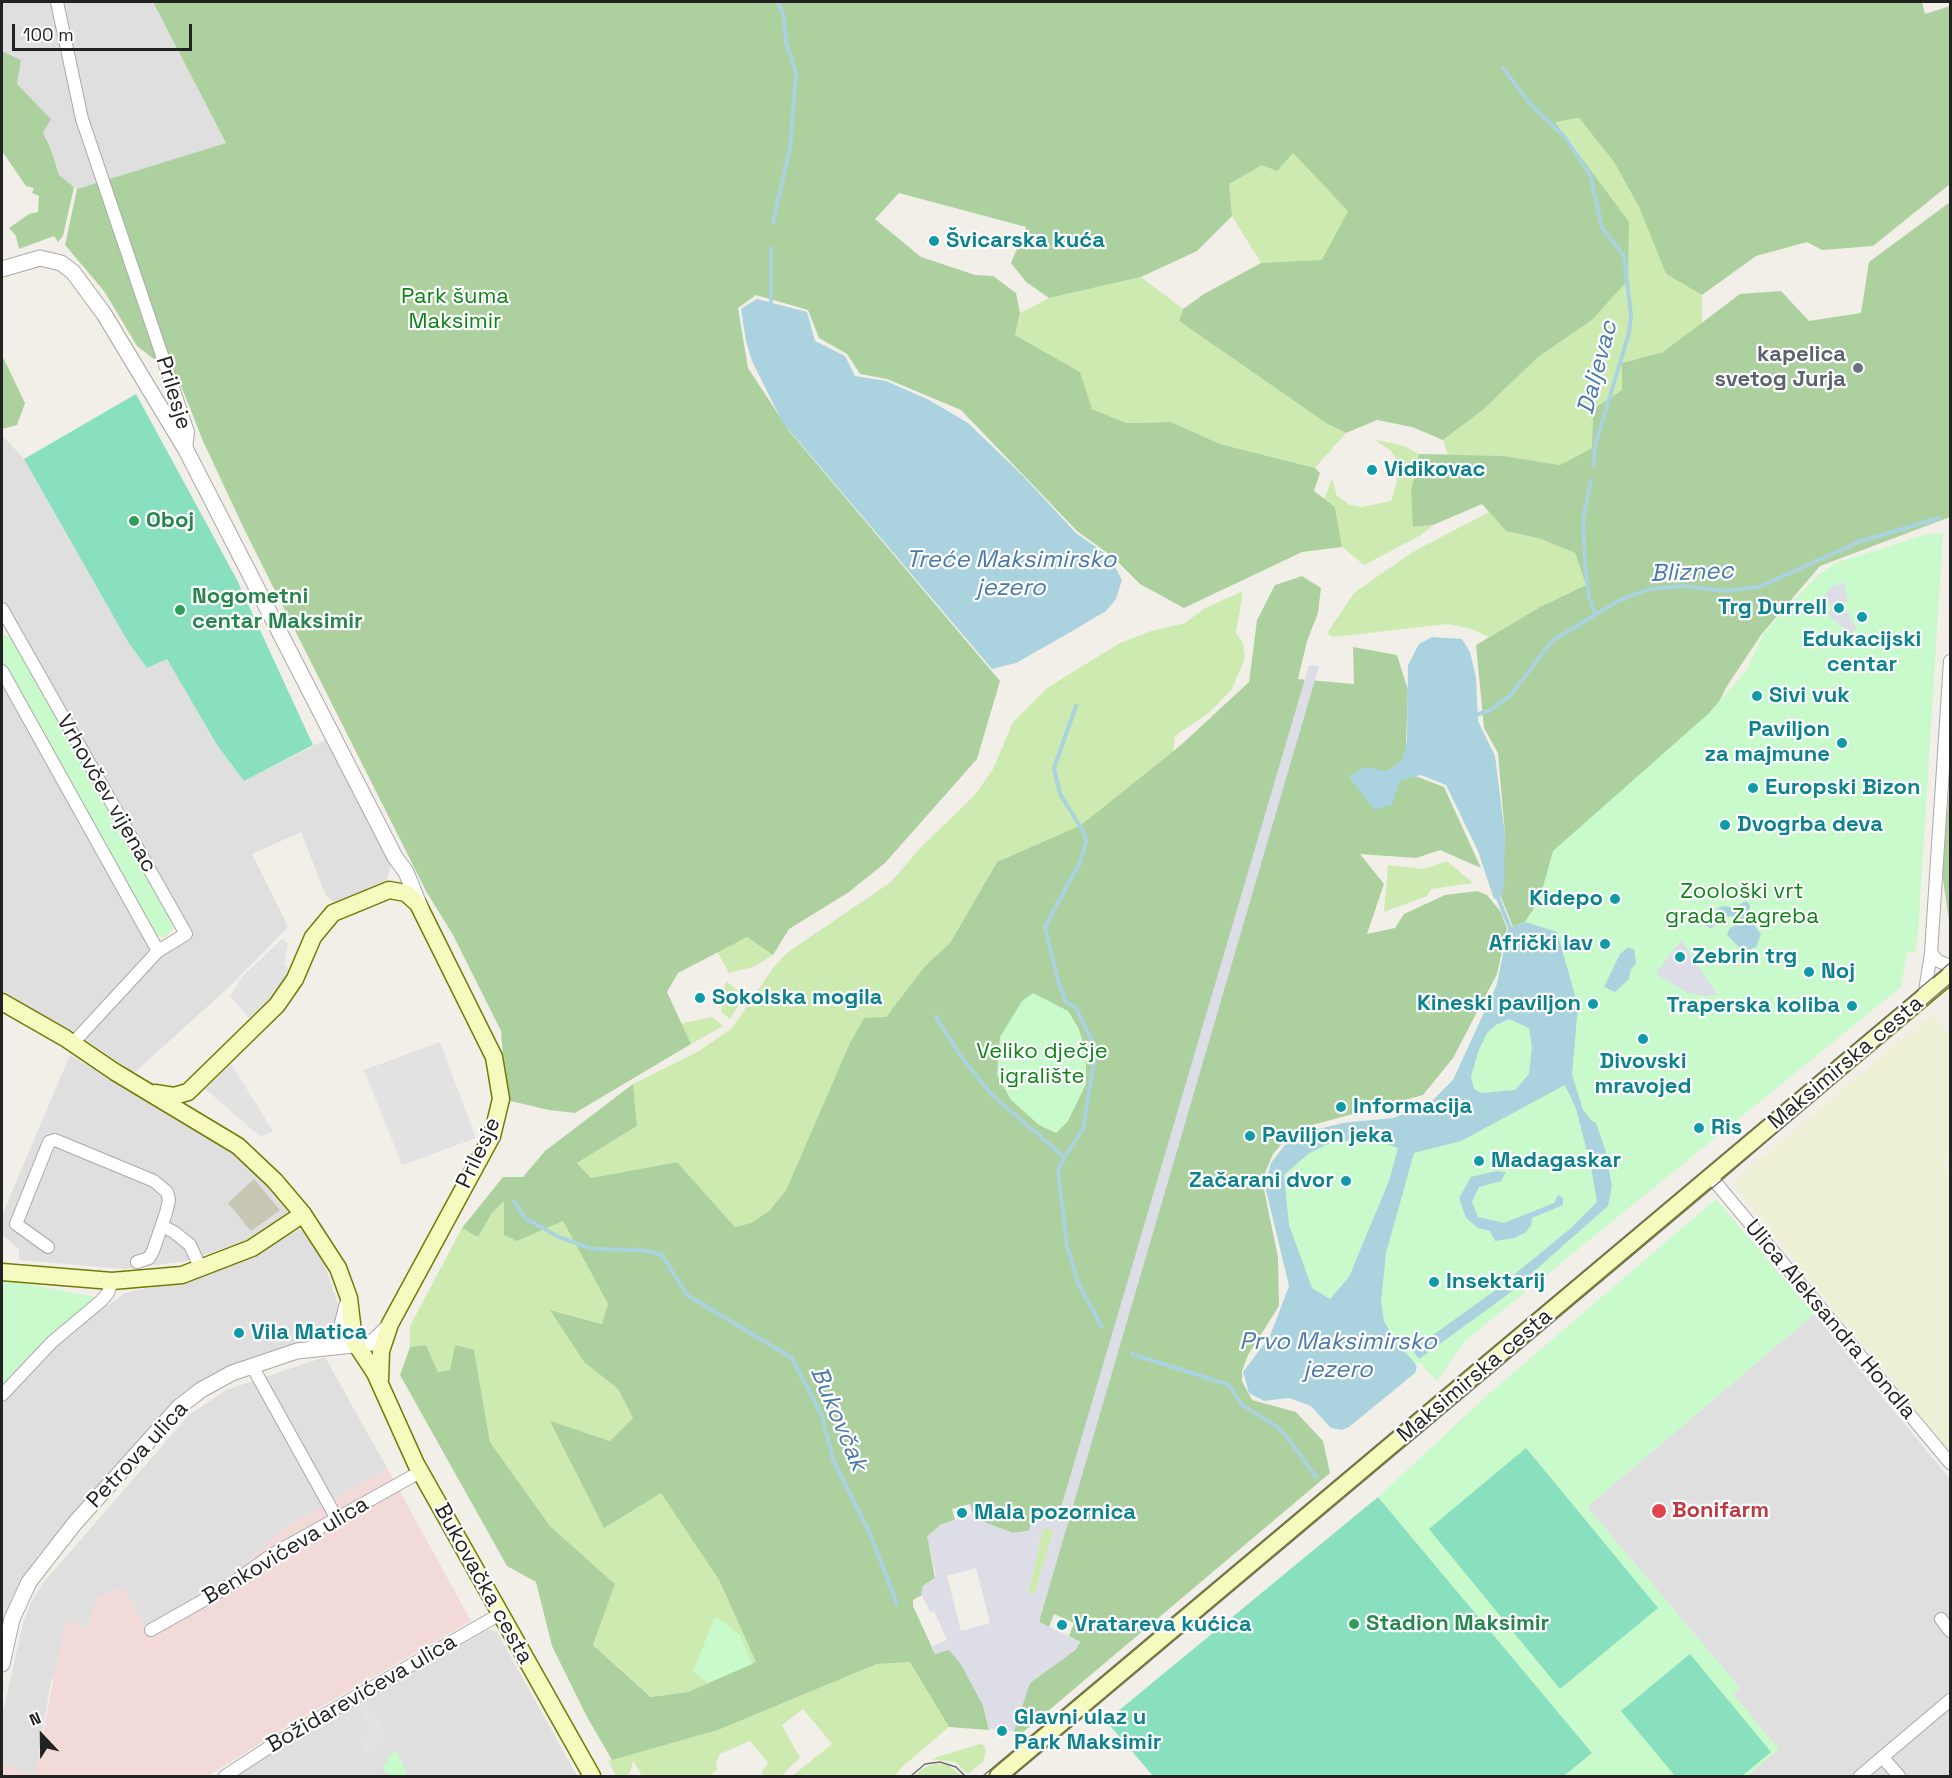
<!DOCTYPE html>
<html>
<head>
<meta charset="utf-8">
<style>
	body { margin:0 }
	#map { position:relative; width:1952px; height:1778px; overflow:hidden; background:#f2efe9; font-family:"Space Grotesk",sans-serif }
	canvas { display:block }
	.frame { position:absolute; inset:0; border:3px solid #222; pointer-events:none }
	.north { position:absolute; left:12px; top:1706px; width:60px; height:60px; -webkit-text-stroke:4px #fff; paint-order:stroke; rotate:338deg; font-size:16px; font-weight:700; line-height:24px; text-align:center; color:#222 }
	.north::after { content:''; display:block; margin:auto; width:21px; height:27px; background:#222; clip-path:polygon(50% 0,100% 100%,50% 72%,0 100%) }
	.scale { position:absolute; left:12px; top:24px; width:180px; height:27px; box-sizing:border-box; border:3px solid #222; border-top:0; padding-left:8px; font-size:18px; line-height:21px; white-space:nowrap; color:#222; -webkit-text-stroke:4px #fff; paint-order:stroke }
</style>
</head>
<body>
<div id="map">
<canvas width="1952" height="1778"></canvas>
<div class="frame"></div>
<div class="north">N</div>
<div class="scale">100 m</div>
</div>
<script>
const ctx = document.querySelector('canvas').getContext('2d');
ctx.lineJoin = 'round';
function fill(path, color) {
  ctx.fillStyle = color;
  ctx.fill(path, 'evenodd');
}
function poly(rows) {
  const path = new Path2D();
  for (const r of rows) {
    path.moveTo(r[0], r[1]);
    for (let i = 2; i < r.length; i += 2) path.lineTo(r[i], r[i + 1]);
  }
  return path;
}
function stroke(path, color, width, dash) {
  ctx.strokeStyle = color;
  ctx.lineWidth = width;
  ctx.lineCap = dash ? 'butt' : 'round';
  ctx.setLineDash(dash || []);
  ctx.stroke(path);
}
function label(font, color, halo, rows, align = 'center') {
  ctx.font = font + ' "Space Grotesk",sans-serif';
  ctx.lineWidth = 4.5;
  ctx.setLineDash([]);
  ctx.textBaseline = 'middle';
  ctx.strokeStyle = halo;
  ctx.fillStyle = color;
  for (const [text, x, y, turn = 0] of rows) {
    ctx.save();
    ctx.translate(x, y);
    ctx.rotate((+turn || 0) * Math.PI / 180);
    ctx.textAlign = isNaN(turn) ? turn : align;
    if (halo) ctx.strokeText(text, 0, 0);
    ctx.fillText(text, 0, 0);
    ctx.restore();
  }
}
fill(poly([
	[2,2,153,2,226,143,77,189,59,175,51,150,42,133,50,119,17,84,21,60,2,51],
	[2,435,24,459,128,642,147,668,167,659,217,745,244,781,327,739,391,866,386,882,337,904,326,896,301,832,252,854,288,927,229,987,134,1073,73,1031,2,994,2,678,160,957,191,937,2,599],
	[70,1055,229,1149,255,1172,284,1202,288,1212,255,1238,182,1262,124,1269,19,1260,19,1249,2,1235,2,1215],
	[299,1229,306,1233,323,1260,342,1316,329,1332,230,1366,183,1393,38,1555,13,1595,2,1624,2,1405,54,1348,76,1328,125,1293,201,1277,240,1262],
	[1814,1314,1950,1479,1950,1776,1747,1776,1778,1749,1733,1694,1740,1688,1587,1507],
	[325,1357,387,1468,281,1530,229,1580,145,1626,123,1587,97,1598,87,1629,51,1681,35,1776,2,1764,2,1717,22,1627,30,1604,44,1582,189,1415,226,1390],
	[489,1629,497,1632,577,1776,234,1776,296,1737]
]), '#e0dfdf');
fill(poly([
	[387,1468,471,1621,289,1725,208,1776,2,1776,2,1764,35,1775,65,1620,87,1628,97,1598,123,1587,145,1626,229,1580,281,1530]
]), '#f2dad9');
fill(poly([
	[254,1179,280,1210,251,1231,228,1203]
]), '#c7c7b4');
fill(poly([
	[1931,1014,1950,1035,1950,1154,1942,1163,1950,1174,1950,1452,1732,1183]
]), '#eef0d5');
fill(poly([
	[1579,118,1614,162,1639,207,1666,274,1702,295,1702,324,1663,352,1622,363,1622,390,1593,409,1592,448,1560,465,1504,456,1448,455,1443,440,1484,409,1538,357,1591,321,1598,183,1572,143,1554,122],
	[1293,153,1349,211,1322,261,1261,263,1232,216,1228,184,1262,165],
	[1141,277,1183,309,1179,321,1326,423,1346,433,1315,468,1220,444,1171,422,1126,423,1091,409,1080,372,1015,335,1020,313,1049,298],
	[1373,439,1404,446,1419,454,1411,491,1414,527,1433,525,1421,535,1364,565,1342,547,1335,507,1324,499,1332,479,1337,496,1350,505,1362,507,1391,501,1397,481,1395,457,1390,450],
	[1489,512,1506,531,1541,539,1575,553,1586,585,1540,607,1489,637,1468,628,1448,624,1333,637,1327,633,1354,593,1411,553],
	[1243,591,1236,633,1243,643,1245,658,1232,689,1210,712,1175,736,1173,751,1081,825,997,862,950,943,925,966,886,1017,849,1045,786,1190,769,1211,751,1223,735,1227,677,1162,591,1178,577,1163,637,1126,633,1084,699,1051,732,1028,773,968,788,952,891,882,921,847,974,796,993,769,1013,722,1047,688,1120,643,1151,631,1185,623,1205,608],
	[1447,861,1473,883,1431,889,1427,896,1384,912,1388,865,1424,869],
	[747,937,773,955,753,967,729,973,717,951],
	[726,981,744,996,730,1019,721,1012],
	[712,1017,723,1026,691,1044,679,1024],
	[504,1201,563,1221,608,1304,603,1324,551,1310,584,1362,618,1389,633,1418,610,1441,550,1422,661,1492,719,1580,756,1662,688,1692,652,1697,593,1645,615,1584,550,1526,490,1442,474,1350,450,1370,438,1372,426,1345,410,1347,410,1326,462,1228,478,1236,492,1213],
	[1045,1528,1050,1529,1053,1533,1035,1593,1028,1593,1042,1531],
	[911,1662,949,1727,902,1767,895,1776,792,1776,832,1744,803,1709,782,1725,800,1758,781,1776,764,1776,761,1773,768,1763,750,1741,720,1754,716,1763,717,1770,709,1776,642,1776,633,1760,630,1773,625,1776,616,1776,608,1761,718,1730,877,1664],
	[980,1744,984,1745,986,1751,983,1762,968,1774,955,1762,931,1759],
	[936,1764,948,1765,962,1776,915,1776,923,1768]
]), '#cdebb0');
fill(poly([
	[153,2,1922,2,1925,14,1950,6,1950,184,1873,246,1822,250,1807,242,1756,256,1702,295,1666,274,1639,207,1614,162,1579,118,1555,122,1629,222,1628,280,1591,321,1538,357,1484,409,1443,440,1412,427,1377,420,1346,433,1326,423,1179,321,1183,309,1204,294,1261,263,1322,260,1348,211,1293,153,1277,171,1262,165,1229,184,1232,216,1197,251,1141,277,1049,298,1026,282,1011,263,1026,227,899,193,875,219,921,257,975,275,993,276,1016,293,1020,313,1015,335,1080,372,1092,409,1126,423,1171,422,1220,444,1315,468,1320,473,1314,491,1335,507,1342,547,1302,552,1184,608,1140,584,1113,557,1077,531,961,410,887,379,860,374,847,354,819,338,808,310,756,295,738,308,748,368,790,432,1000,681,977,759,885,863,849,892,789,929,773,955,747,937,678,973,667,992,691,1044,575,1113,549,1110,506,1100,501,1031,453,935,426,891,245,531,203,441,178,378,137,346,104,291,65,245,77,189,226,143],
	[2,51,21,60,17,84,51,119,43,133,51,150,59,175,74,187,63,236,58,242,54,236,19,249,16,236,9,228,29,214,38,212,39,196,32,193,34,188,26,186,2,151],
	[1950,202,1950,517,1820,566,1761,635,1727,686,1698,743,1539,901,1525,922,1513,927,1501,897,1505,835,1498,753,1484,728,1476,645,1540,607,1586,585,1575,553,1541,539,1506,531,1482,504,1433,525,1413,527,1411,491,1419,454,1504,456,1560,465,1592,448,1593,409,1622,390,1622,363,1663,352,1740,294,1781,291,1809,321,1861,313,1869,262],
	[2,355,25,403,17,425,2,429],
	[1302,576,1321,588,1318,613,1307,641,1298,679,1354,684,1353,647,1397,655,1408,690,1405,772,1444,787,1481,868,1440,850,1416,858,1360,854,1384,884,1367,934,1395,928,1404,914,1445,895,1477,891,1487,895,1501,912,1507,929,1497,974,1453,1058,1423,1095,1294,1130,1273,1154,1262,1180,1278,1257,1279,1306,1248,1355,1242,1371,1242,1381,1252,1400,1296,1412,1323,1441,1330,1473,1022,1733,1014,1732,1014,1727,1026,1688,1035,1678,1075,1650,1080,1642,1069,1636,1074,1623,1054,1614,1049,1627,1039,1622,1057,1521,1038,1519,1028,1531,1013,1533,978,1520,973,1515,970,1504,952,1509,955,1520,940,1525,929,1545,935,1578,923,1586,922,1595,913,1600,913,1606,935,1654,949,1649,961,1664,983,1705,989,1730,949,1727,910,1662,877,1664,718,1730,612,1760,587,1717,552,1646,536,1582,507,1566,400,1375,410,1347,426,1345,438,1372,450,1370,455,1345,474,1350,490,1442,550,1526,615,1584,593,1645,651,1697,688,1692,756,1662,719,1580,661,1493,604,1528,550,1421,610,1441,633,1418,618,1389,584,1362,550,1310,602,1324,608,1304,563,1221,517,1241,504,1235,504,1201,492,1213,478,1237,462,1228,503,1177,523,1177,545,1151,633,1084,637,1126,577,1163,591,1178,677,1162,735,1227,751,1223,769,1211,786,1190,849,1045,864,1018,886,1017,925,966,950,943,997,862,1081,825,1182,744,1249,682,1257,620,1275,585],
	[1950,781,1950,927,1942,873]
]), '#add19e');
fill(poly([
	[1943,533,1918,933,1915,952,1907,952,1901,987,1465,1341,1437,1381,1420,1363,1410,1364,1304,1300,1278,1233,1265,1186,1271,1163,1285,1145,1311,1131,1343,1123,1393,1118,1428,1105,1453,1080,1497,984,1508,929,1525,922,1539,901,1553,851,1708,714,1746,671,1764,633,1817,576,1836,563,1927,534],
	[6,635,14,639,171,919,173,929,165,937,157,936,153,933,2,661,2,636],
	[1033,993,1068,1011,1079,1029,1086,1053,1086,1084,1068,1121,1056,1133,1039,1125,1011,1100,997,1075,1000,1037,1022,1001],
	[1716,1199,1814,1314,1587,1507,1740,1688,1733,1694,1779,1749,1747,1776,1564,1776,1592,1753,1378,1497,1491,1392],
	[2,1281,18,1282,95,1297,92,1303,2,1391],
	[715,1616,740,1635,752,1664,708,1683,693,1672],
	[396,1750,401,1759,408,1776,389,1776,382,1767,388,1761,387,1758]
]), '#c8facc');
fill(poly([
	[136,394,236,578,313,745,244,781,217,745,167,659,147,668,128,642,24,459],
	[1526,1448,1658,1608,1560,1689,1429,1529],
	[1378,1497,1592,1753,1564,1776,1153,1776,1106,1721],
	[1690,1654,1771,1752,1742,1776,1675,1776,1621,1711]
]), '#88e0be');
fill(poly([
	[282,939,288,944,284,964,289,970,274,995,249,1018,230,996,243,976],
	[440,1042,476,1138,402,1165,364,1070],
	[231,1064,273,1131,261,1137,205,1089],
	[366,1702,388,1736,368,1753,358,1743,372,1730,357,1708]
]), '#e2e2e2');
fill(poly([
	[1844,583,1848,600,1843,605,1857,629,1850,633,1827,614,1833,607,1823,598,1832,586],
	[1309,665,1319,666,1039,1622,1081,1642,1066,1657,1030,1683,1014,1731,989,1729,983,1705,961,1664,949,1650,935,1654,931,1647,947,1640,934,1611,930,1612,921,1593,923,1586,934,1580,936,1575,927,1536,940,1525,973,1515,978,1520,1013,1533,1028,1531,1034,1519,1057,1521],
	[1045,1528,1050,1529,1053,1533,1035,1593,1028,1593,1042,1531],
	[976,1568,990,1623,961,1631,947,1576],
	[1681,940,1717,995,1703,996,1688,993,1656,974]
]), '#dddde8');
fill(poly([
	[757,299,807,312,815,341,845,356,855,376,886,381,929,400,968,423,1023,476,1076,533,1110,557,1122,580,1116,599,1106,611,1062,637,1016,663,992,669,783,423,752,361,746,341,741,309],
	[1432,637,1462,639,1470,652,1476,678,1478,721,1495,756,1505,835,1504,888,1501,897,1498,898,1494,899,1478,851,1446,785,1421,775,1400,781,1392,805,1374,810,1349,777,1364,767,1387,771,1402,760,1407,740,1408,665,1419,644],
	[1746,901,1750,905,1749,918,1761,934,1756,947,1747,951,1740,948,1727,935,1729,929,1738,923,1737,917,1722,916,1711,929,1705,924,1718,908,1725,906,1733,908],
	[1525,922,1557,932,1578,1006,1572,1074,1583,1110,1591,1120,1596,1123,1605,1149,1612,1186,1608,1206,1507,1295,1419,1359,1412,1350,1493,1292,1571,1228,1597,1202,1591,1167,1576,1109,1565,1085,1461,1141,1414,1153,1386,1253,1381,1301,1384,1321,1395,1341,1414,1362,1417,1367,1415,1373,1349,1427,1342,1430,1331,1428,1311,1406,1289,1398,1264,1401,1249,1393,1243,1372,1270,1336,1289,1286,1265,1186,1271,1163,1285,1145,1311,1131,1343,1123,1393,1118,1428,1105,1453,1080,1497,984,1508,929],
	[1509,1019,1529,1028,1532,1047,1529,1074,1515,1090,1481,1093,1474,1089,1471,1077,1478,1052,1487,1033,1496,1025],
	[1367,1138,1398,1148,1389,1181,1349,1277,1330,1299,1312,1288,1289,1225,1284,1175,1308,1154,1330,1143],
	[1627,948,1634,949,1636,964,1631,969,1629,979,1615,992,1604,987,1620,954],
	[1496,1171,1506,1172,1501,1181,1479,1187,1472,1202,1478,1217,1504,1223,1554,1203,1558,1195,1563,1198,1563,1205,1532,1218,1531,1225,1526,1232,1514,1238,1495,1241,1490,1231,1478,1228,1466,1218,1459,1198,1471,1177]
]), '#aad3df');
stroke(poly([
	[1503,68,1532,106,1565,137,1587,170,1591,178,1602,228,1624,256,1631,315,1629,333,1595,446,1594,465],
	[773,222,790,148,796,73,786,42,784,17,778,2],
	[771,302,771,248],
	[1591,480,1583,520,1585,563,1589,597,1595,614],
	[1076,706,1054,768,1060,794,1083,831,1086,841,1081,860,1045,927,1059,984,1066,1002,1076,1008,1096,1049,1083,1129,1064,1157,1058,1171,1067,1246,1078,1283,1102,1327],
	[1478,714,1489,711,1510,696,1552,641,1620,600,1650,589,1682,586,1726,591,1759,587,1861,541,1939,518],
	[1498,898,1510,928],
	[936,1017,960,1055,990,1093,1064,1157],
	[514,1201,525,1218,559,1237,593,1249,643,1250,662,1255,687,1295,792,1358,822,1416,833,1460,871,1536,897,1604],
	[1132,1354,1229,1385,1241,1404,1277,1427,1288,1438,1316,1477]
]), '#aad3df', 4);
const minor = poly([
	[57,2,82,119,188,432,186,450],
	[2,609,186,934,158,951,73,1043],
	[2,671,158,951],
	[1931,953,1938,961,1950,966],
	[1924,997,1931,953,1950,661],
	[1711,1177,1950,1463],
	[162,1226,174,1232,190,1245,201,1269],
	[48,1247,16,1224,49,1142,55,1140,154,1181,167,1192,169,1200,166,1213,153,1251,149,1258,137,1262],
	[252,1366,337,1519],
	[2,1395,52,1342,101,1301,108,1293,112,1281],
	[1941,1619,1950,1631],
	[151,1630,227,1587,273,1554,420,1472],
	[1883,1758,1899,1776],
	[225,1776,277,1742,500,1614],
	[1860,1776,1950,1700]
]);
const tertiary = poly([
	[2,269,40,258,61,263,73,272,104,314,186,450,395,857,406,872,421,909],
	[316,1343,341,1329,347,1305],
	[2,1664,12,1619,29,1582,75,1523,179,1407,201,1390,232,1373,297,1351,372,1343,389,1326]
]);
const secondary = poly([
	[2,1002,65,1038,115,1072,238,1146,275,1181,303,1214,338,1268,349,1298,354,1341,375,1373,416,1464,592,1776],
	[155,1093,174,1096,188,1092,277,1005,295,979,313,937,333,913,389,890,406,893,418,904,494,1057,501,1099,492,1136,390,1324,381,1351,380,1380],
	[2,1272,112,1281,182,1275,252,1248,303,1214],
	[998,1776,1950,975]
]);
stroke(minor, '#a9a9a9', 14);
stroke(tertiary, '#a9a9a9', 17);
stroke(secondary, '#707d05', 19);
stroke(minor, '#fff', 12);
stroke(tertiary, '#fff', 15);
stroke(secondary, '#f7fabf', 16);
stroke(poly([
	[911,1776,925,1764,940,1762,956,1767,965,1776],
	[983,1776,1950,963],
	[1013,1776,1717,1184,1950,984]
]), '#707070', 1.5);
for (const [x, y, r, color] of [
	[934,241,6,"#0f9aa8"],
	[1858,368,6,"#6b7280"],
	[1372,470,6,"#0f9aa8"],
	[134,521,6,"#2e9e5b"],
	[1839,608,6,"#0f9aa8"],
	[180,610,6,"#2e9e5b"],
	[1862,617,6,"#0f9aa8"],
	[1757,696,6,"#0f9aa8"],
	[1842,743,6,"#0f9aa8"],
	[1753,788,6,"#0f9aa8"],
	[1725,825,6,"#0f9aa8"],
	[1615,899,6,"#0f9aa8"],
	[1605,944,6,"#0f9aa8"],
	[1680,957,6,"#0f9aa8"],
	[1809,972,6,"#0f9aa8"],
	[700,998,6,"#0f9aa8"],
	[1593,1004,6,"#0f9aa8"],
	[1852,1006,6,"#0f9aa8"],
	[1643,1039,6,"#0f9aa8"],
	[1341,1107,6,"#0f9aa8"],
	[1699,1128,6,"#0f9aa8"],
	[1250,1136,6,"#0f9aa8"],
	[1479,1161,6,"#0f9aa8"],
	[1346,1181,6,"#0f9aa8"],
	[1434,1282,6,"#0f9aa8"],
	[239,1333,6,"#0f9aa8"],
	[1659,1511,8,"#e0444e"],
	[962,1513,6,"#0f9aa8"],
	[1354,1624,6,"#2e9e5b"],
	[1062,1625,6,"#0f9aa8"],
	[1002,1731,6,"#0f9aa8"]
]) {
  const dot = new Path2D();
  dot.arc(x, y, r, 0, 2 * Math.PI);
  ctx.fillStyle = color;
  ctx.fill(dot);
  stroke(dot, '#fff', 2);
}
label('bold 22px', '#0d838f', '#fff', [
	["Švicarska kuća",946,241],
	["Vidikovac",1384,470],
	["Trg Durrell",1827,608,"right"],
	["Edukacijski",1862,640,"center"],
	["centar",1862,665,"center"],
	["Sivi vuk",1769,696],
	["Paviljon",1830,730,"right"],
	["za majmune",1830,755,"right"],
	["Europski Bizon",1765,788],
	["Dvogrba deva",1737,825],
	["Kidepo",1603,899,"right"],
	["Afrički lav",1593,944,"right"],
	["Zebrin trg",1692,957],
	["Noj",1821,972],
	["Sokolska mogila",712,998],
	["Kineski paviljon",1581,1004,"right"],
	["Traperska koliba",1840,1006,"right"],
	["Divovski",1643,1062,"center"],
	["mravojed",1643,1087,"center"],
	["Informacija",1353,1107],
	["Ris",1711,1128],
	["Paviljon jeka",1262,1136],
	["Madagaskar",1491,1161],
	["Začarani dvor",1334,1181,"right"],
	["Insektarij",1446,1282],
	["Vila Matica",251,1333],
	["Mala pozornica",974,1513],
	["Vratareva kućica",1074,1625],
	["Glavni ulaz u",1014,1718],
	["Park Maksimir",1014,1743]
], 'left');
label('22px', '#0c8416', '#fff', [
	["Park šuma",455,297],
	["Maksimir",455,322],
	["Zoološki vrt",1742,892],
	["grada Zagreba",1742,917],
	["Veliko dječje",1042,1052],
	["igralište",1042,1077]
]);
label('bold 22px', '#5b616d', '#fff', [
	["kapelica",1846,355],
	["svetog Jurja",1846,380]
], 'right');
label('22px', '#222', '#fff', [
	["Prilesje",173,393,73],
	["Vrhovčev vijenac",106,794,60],
	["Maksimirska cesta",1846,1063,-40],
	["Prilesje",479,1153,-65],
	["Ulica Aleksandra Hondla",1830,1320,50],
	["Maksimirska cesta",1475,1376,-40],
	["Petrova ulica",138,1455,-47],
	["Benkovićeva ulica",286,1551,-31],
	["Bukovačka cesta",483,1584,61],
	["Božidarevićeva ulica",362,1694,-30]
]);
label('bold 22px', '#27864d', '#fff', [
	["Oboj",146,521],
	["Nogometni",192,597],
	["centar Maksimir",192,622],
	["Stadion Maksimir",1366,1624]
], 'left');
label('bold 22px', '#be3a42', '#fff', [
	["Bonifarm",1672,1511]
], 'left');
label('italic 24px', '#4a7aab', '#fff', [
	["Daljevac",1598,368,-75],
	["Treće Maksimirsko",1011,560],
	["jezero",1011,588],
	["Bliznec",1692,573,-2],
	["Prvo Maksimirsko",1338,1342],
	["jezero",1338,1370],
	["Bukovčak",838,1419,67]
]);
</script>
</body>
</html>
